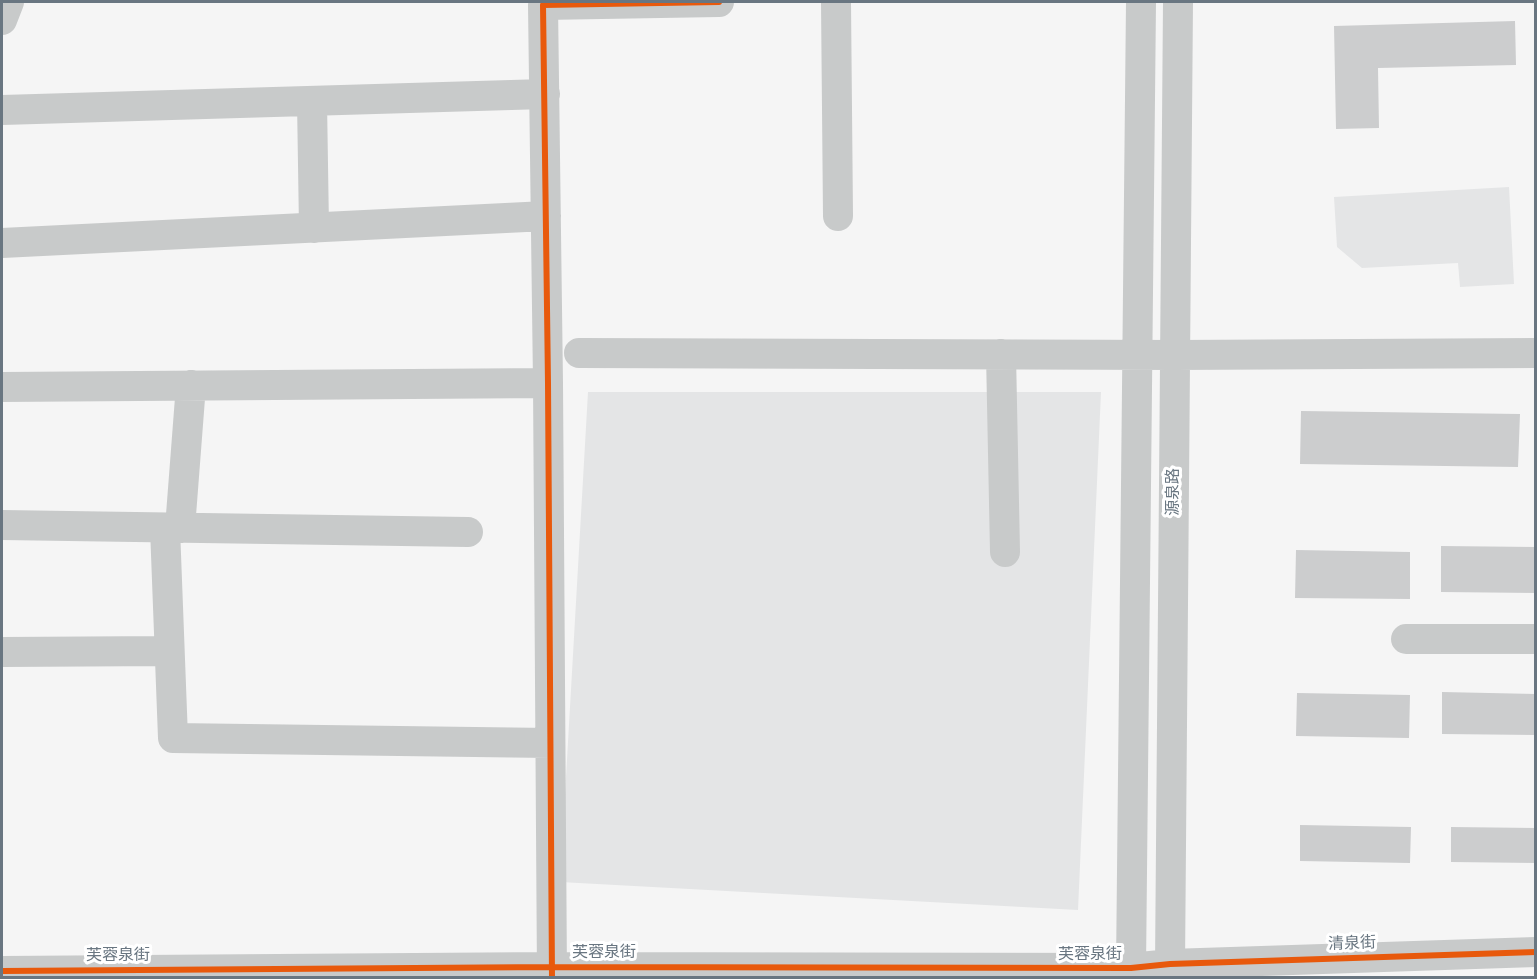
<!DOCTYPE html>
<meta charset="utf-8">
<style>
body{margin:0}
#map{position:relative;width:1537px;height:979px;overflow:hidden;background:#f5f5f5;font-family:"DejaVu Sans",sans-serif}
canvas{display:block}
.frame{position:absolute;inset:0;border:3px solid #697681;pointer-events:none}
</style>
<div id="map">
<canvas width="1537" height="979"></canvas>
<div class="frame"></div>
</div>
<script>
const g = document.querySelector('canvas').getContext('2d');
g.lineJoin = 'round';
function fillPath(path, color) {
  g.fillStyle = color;
  g.fill(path, 'evenodd');
}
function poly(rows) {
  const path = new Path2D();
  for (const r of rows) {
    path.moveTo(r[0], r[1]);
    for (let i = 2; i < r.length; i += 2) path.lineTo(r[i], r[i + 1]);
  }
  return path;
}
function stroke(path, color, width, dash) {
  g.strokeStyle = color;
  g.lineWidth = width;
  g.lineCap = dash ? 'butt' : 'round';
  g.setLineDash(dash || []);
  g.stroke(path);
}
function write(font, color, halo, rows, align = 'center') {
  g.font = font + ' "DejaVu Sans","Noto Sans SC",sans-serif';
  g.lineWidth = 6;
  g.setLineDash([]);
  g.textBaseline = 'middle';
  g.strokeStyle = halo;
  g.fillStyle = color;
  for (const [text, x, y, turn = 0] of rows) {
    g.save();
    g.translate(x, y);
    g.rotate((+turn || 0) * Math.PI / 180);
    g.textAlign = isNaN(turn) ? turn : align;
    if (halo) g.strokeText(text, 0, 0);
    g.fillText(text, 0, 0);
    g.restore();
  }
}
fillPath(poly([
 [1509,187,1514,284,1460,287,1458,263,1362,268,1337,247,1334,197],
 [588,392,1101,392,1078,910,560,882]
]), '#e4e5e6');
fillPath(poly([
 [1515,21,1516,65,1378,68,1379,128,1336,129,1334,26],
 [1301,411,1520,414,1518,467,1300,464],
 [1441,546,1536,547,1536,593,1441,592],
 [1296,550,1410,552,1410,599,1295,598],
 [1442,692,1536,694,1536,735,1442,734],
 [1297,693,1410,695,1409,738,1296,736],
 [1300,825,1411,827,1410,863,1300,861],
 [1451,827,1536,828,1536,863,1451,862]
]), '#cccdce');
stroke(poly([
 [836,2,838,216],
 [1178,2,1170,964,1183,978],
 [2,20,9,2],
 [312,101,314,228],
 [2,110,545,94],
 [2,243,546,216],
 [579,353,1175,355,1536,353],
 [1001,354,1005,552],
 [2,387,548,383],
 [2,525,468,532],
 [165,528,173,738,550,743],
 [180,528,191,385],
 [1406,639,1536,639],
 [2,652,169,651],
 [2,971,552,967,1131,968,1170,964,1536,952],
 [552,978,548,383,543,5,719,2],
 [1135,978,1131,968,1141,2]
]), '#c8caca', 30);
stroke(poly([
 [2,971,552,967,1131,968,1170,964,1536,952],
 [552,978,548,383,543,5,719,2]
]), '#e8590c', 6);
write('16px', '#697681', '#fff', [
 ["源泉路",1174,492,-90],
 ["清泉街",1352,944,-2],
 ["芙蓉泉街",604,953],
 ["芙蓉泉街",1090,955],
 ["芙蓉泉街",118,956]
]);
</script>
